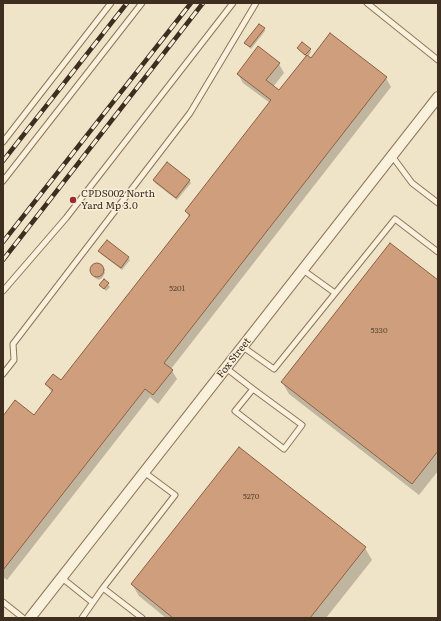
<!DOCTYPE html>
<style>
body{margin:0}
#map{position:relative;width:441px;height:621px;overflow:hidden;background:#f0e4c8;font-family:Literata,serif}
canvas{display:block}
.frame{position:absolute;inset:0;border:4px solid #3d2e20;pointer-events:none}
</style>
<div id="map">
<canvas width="441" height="621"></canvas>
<div class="frame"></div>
</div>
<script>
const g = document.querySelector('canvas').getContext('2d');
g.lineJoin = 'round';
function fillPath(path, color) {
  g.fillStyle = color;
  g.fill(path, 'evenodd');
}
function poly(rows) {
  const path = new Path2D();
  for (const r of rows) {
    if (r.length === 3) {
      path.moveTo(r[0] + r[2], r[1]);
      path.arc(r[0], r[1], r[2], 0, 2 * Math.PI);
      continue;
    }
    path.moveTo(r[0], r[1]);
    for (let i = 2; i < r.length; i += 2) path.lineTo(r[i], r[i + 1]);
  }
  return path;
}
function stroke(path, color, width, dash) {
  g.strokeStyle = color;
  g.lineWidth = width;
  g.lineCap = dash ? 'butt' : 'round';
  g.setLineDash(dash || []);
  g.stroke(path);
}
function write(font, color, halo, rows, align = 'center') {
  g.font = font + ' Literata,serif';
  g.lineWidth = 3;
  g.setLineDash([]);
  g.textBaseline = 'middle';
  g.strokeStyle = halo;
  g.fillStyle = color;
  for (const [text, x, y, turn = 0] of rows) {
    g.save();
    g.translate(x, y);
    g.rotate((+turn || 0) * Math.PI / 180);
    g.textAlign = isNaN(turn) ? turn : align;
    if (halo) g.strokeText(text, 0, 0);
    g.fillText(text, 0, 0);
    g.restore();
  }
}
fillPath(poly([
 [264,28,265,31,251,49,245,43],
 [298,48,310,49,311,52,308,57,311,59,386,78,391,87,171,369,177,379,158,404,150,397,7,580,3,577,3,417,34,416,52,393,46,384,61,381,189,217,186,211,270,103,243,83,238,74,279,64,284,73,273,87,279,92,306,57],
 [189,180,191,183,177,200,155,183,154,181],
 [99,251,128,258,130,260,122,270,101,254],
 [96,264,100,264,105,273,102,278,99,280,95,278,91,271,92,265],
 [104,280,110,287,106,291,100,285],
 [438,282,438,471,419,495,289,394,282,382],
 [365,548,372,560,326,618,166,618,139,596,132,584]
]), '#0003');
const building = poly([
 [259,24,265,28,250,47,244,43,259,24],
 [330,33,387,77,164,363,173,370,153,395,145,389,3,570,3,416,15,400,34,415,53,390,45,384,53,374,61,380,190,215,185,211,271,100,237,74,258,46,280,63,266,80,279,90,307,55,311,58,330,33],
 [302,42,311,49,305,55,297,48,302,42],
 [167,162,190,180,176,198,153,180,167,162],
 [107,240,129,257,121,268,98,251,107,240],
 [390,243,438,280,438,451,412,484,281,382,390,243],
 [97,270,7],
 [104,279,109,283,104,289,99,285,104,279],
 [239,447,366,547,310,618,173,618,131,584,239,447]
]);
fillPath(building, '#cf9f7d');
stroke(building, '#8d5f41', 1);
const service = poly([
 [367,3,438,60],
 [3,142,111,3],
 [392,156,412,183,438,203],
 [3,181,142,3],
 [303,270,335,293],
 [3,291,66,218,233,3],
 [243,347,274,369,395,219,438,252],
 [226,368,253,389,302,425,284,449,235,411,253,389],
 [3,374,14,360,13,344,190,113,256,3],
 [62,578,92,602],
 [103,588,142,618],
 [3,602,23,618],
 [82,618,103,588,175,495,144,472]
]);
const minor = poly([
 [30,618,438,97]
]);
stroke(service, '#8d765c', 7);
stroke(minor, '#8d765c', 12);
stroke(service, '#faf1dc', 5);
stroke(minor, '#faf1dc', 10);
const rail = poly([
 [3,161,127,3],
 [3,242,191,3],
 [3,260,203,3]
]);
stroke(rail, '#3d2e20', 4.5);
stroke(rail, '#f7eed8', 3, [9]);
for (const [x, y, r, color] of [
 [73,200,4,"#9e2a2b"]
]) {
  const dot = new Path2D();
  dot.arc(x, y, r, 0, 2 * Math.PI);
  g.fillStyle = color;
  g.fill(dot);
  stroke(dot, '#f7eed8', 1.5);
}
write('8px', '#624a37', null, [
 ["5201",177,289],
 ["5330",379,331],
 ["5270",251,497]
]);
write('10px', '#3d2e20', '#f7eed8', [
 ["CPDS002 North",81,194],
 ["Yard Mp 3.0",81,206]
], 'left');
write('10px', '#3d2e20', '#f7eed8', [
 ["Fox Street",234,358,-52]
]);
</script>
